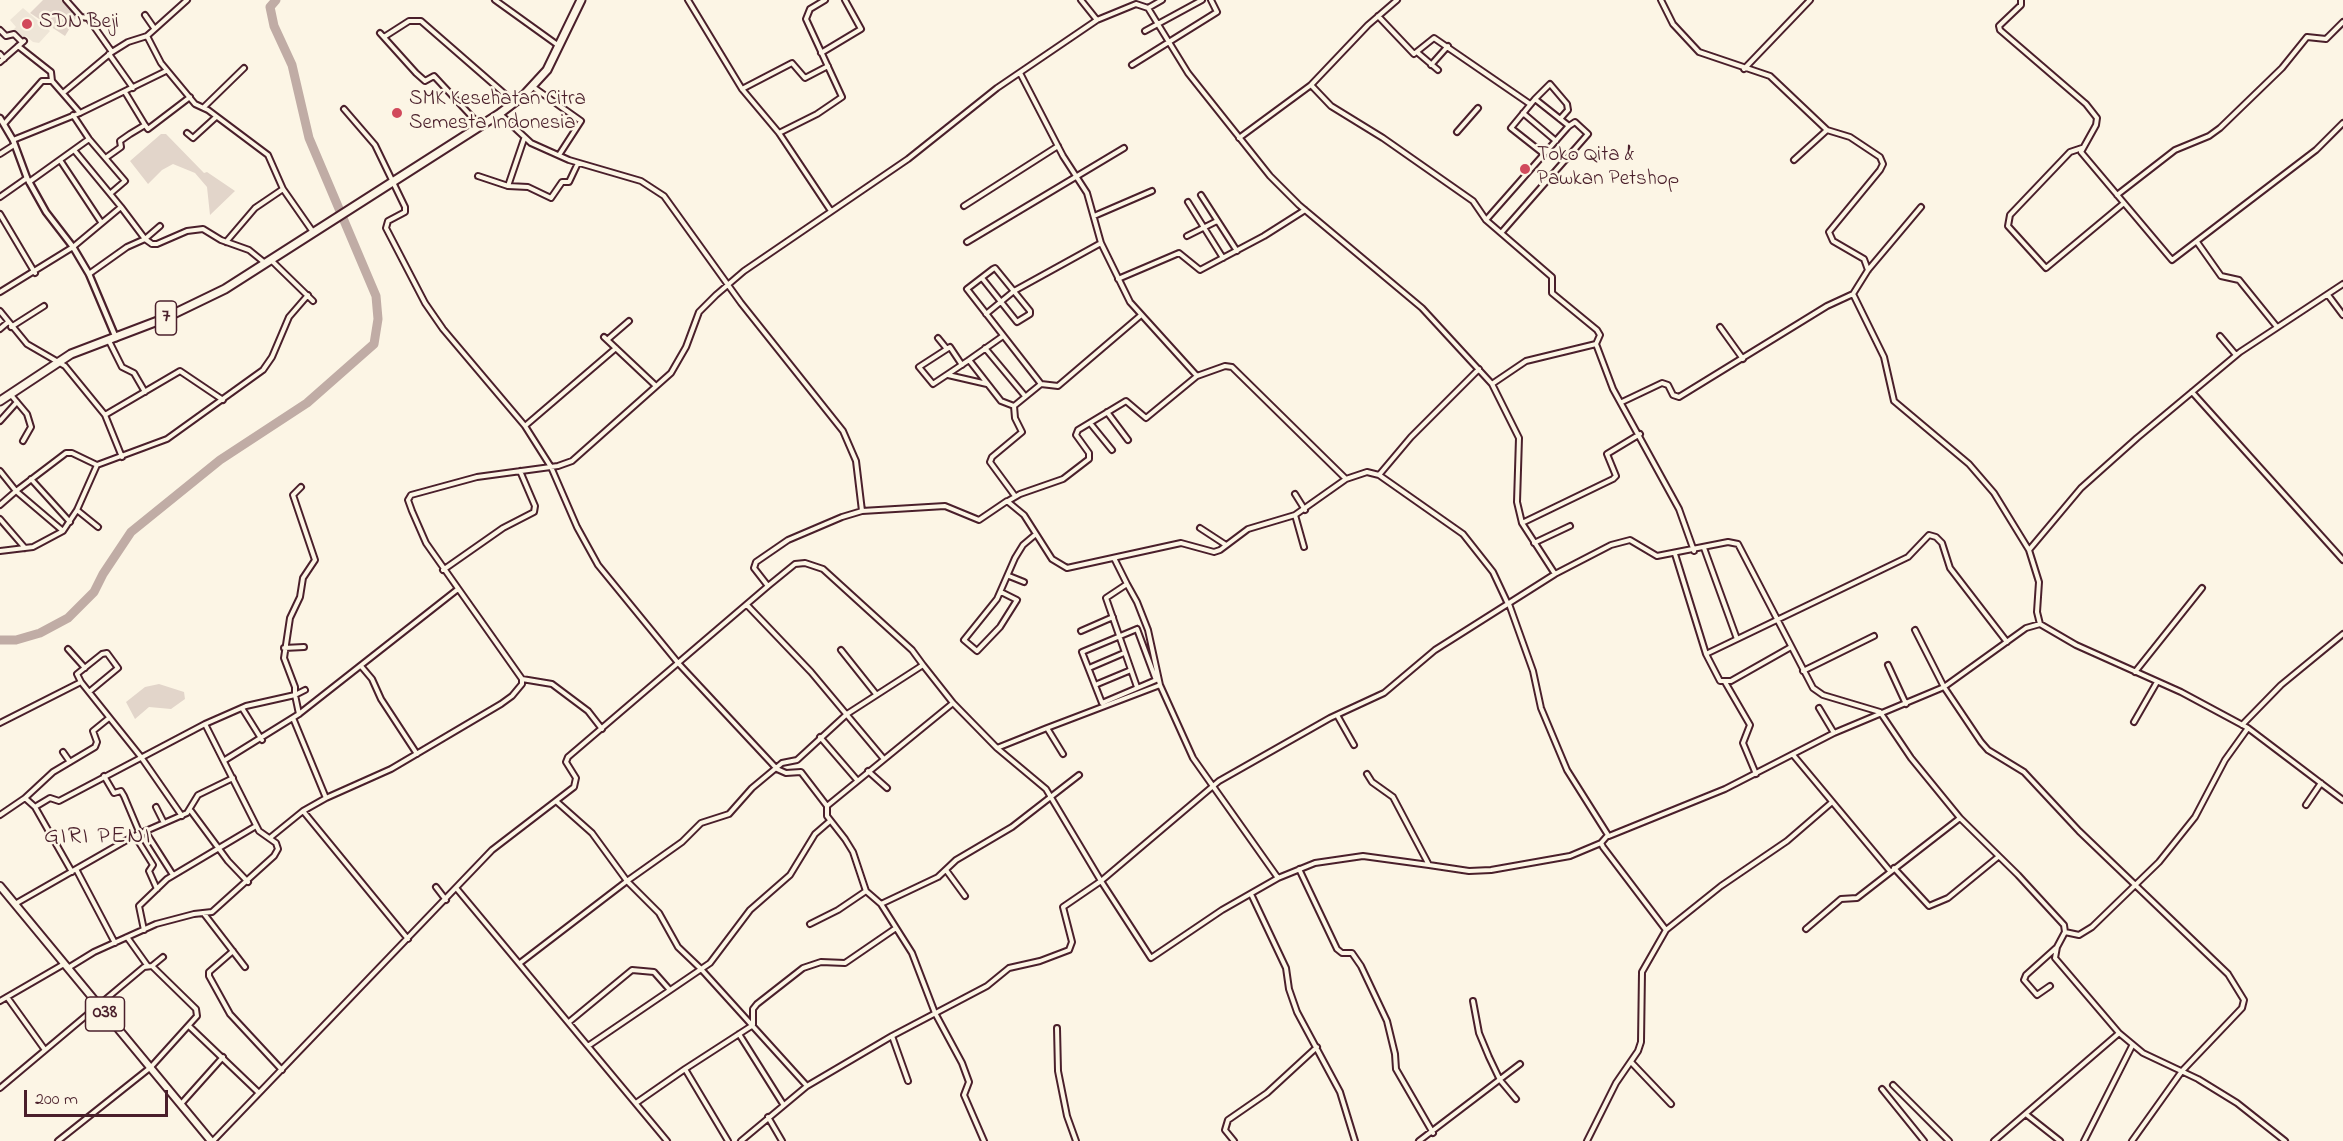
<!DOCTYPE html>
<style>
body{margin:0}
#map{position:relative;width:2343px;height:1141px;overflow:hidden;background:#fcf5e5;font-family:"Indie Flower",sans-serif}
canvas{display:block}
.scale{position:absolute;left:24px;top:1090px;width:144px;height:27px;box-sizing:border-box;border:3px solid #4a1f2b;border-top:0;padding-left:8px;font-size:18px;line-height:21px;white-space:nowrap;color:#4a1f2b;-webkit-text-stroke:4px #fcf5e5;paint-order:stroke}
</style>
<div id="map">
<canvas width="2343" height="1141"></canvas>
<div class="scale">200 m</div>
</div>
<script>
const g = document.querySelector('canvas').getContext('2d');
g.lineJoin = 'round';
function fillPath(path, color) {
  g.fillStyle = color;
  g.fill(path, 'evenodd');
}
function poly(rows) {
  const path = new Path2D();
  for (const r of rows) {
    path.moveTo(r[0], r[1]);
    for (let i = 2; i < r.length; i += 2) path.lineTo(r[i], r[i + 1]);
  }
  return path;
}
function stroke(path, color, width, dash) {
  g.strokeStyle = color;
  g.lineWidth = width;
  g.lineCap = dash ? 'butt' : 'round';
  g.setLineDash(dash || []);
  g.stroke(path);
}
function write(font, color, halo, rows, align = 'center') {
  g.font = font + ' "Indie Flower",sans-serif';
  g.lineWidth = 5;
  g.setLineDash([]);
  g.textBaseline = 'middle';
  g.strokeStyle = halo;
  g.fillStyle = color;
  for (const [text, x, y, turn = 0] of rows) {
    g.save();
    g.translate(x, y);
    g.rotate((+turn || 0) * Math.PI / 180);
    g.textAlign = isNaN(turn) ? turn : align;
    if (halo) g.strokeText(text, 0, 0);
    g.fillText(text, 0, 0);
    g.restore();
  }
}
fillPath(poly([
 [23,8,50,31,39,43,33,42,26,36,21,40,13,30,16,27,10,20]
]), '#eee5d7');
fillPath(poly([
 [43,0,61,0,76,18,65,36,30,13],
 [161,134,166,134,204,173,207,172,235,191,210,215,207,187,195,173,173,164,162,170,148,184,130,161],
 [159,684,184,692,185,699,171,709,149,707,135,719,126,702,145,687]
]), '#e2d5ca');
stroke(poly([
 [0,640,16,640,40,633,68,618,94,592,103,574,131,532,220,460,307,403,374,344,378,319,376,296,309,138,292,65,274,26,270,7,276,0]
]), '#c0aca5', 9);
const minor = poly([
 [66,0,81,17,88,18,112,52],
 [187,0,147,36,161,63,195,104,208,110,268,155,283,189,313,232],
 [495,0,559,46],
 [688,0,742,89,779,133,831,211],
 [1081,0,1097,20,1136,4,1148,8,1188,73,1270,176,1299,205,1422,308,1492,384,1519,438,1517,502,1522,523,1555,574],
 [1661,0,1673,24,1699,52,1770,76,1827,130,1850,137,1880,157,1883,164,1880,170,1829,232,1833,241,1864,259,1868,270],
 [2021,0,2021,5,1999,26,2000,30,2086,104,2097,118,2096,125,2081,152,2172,260,2316,150,2343,123],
 [1148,8,1162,0],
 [145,15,154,28],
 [1378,16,1414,54,1434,38,1530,104],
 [0,30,6,36,14,34,22,42],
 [1145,31,1202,0],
 [380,33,416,73,425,81,434,76,474,119,483,124],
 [384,37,409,21,421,21,514,102],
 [18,46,51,72,52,81,80,113],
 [821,53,861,29,845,0],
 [1418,53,1438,70],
 [0,54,4,59],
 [109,54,133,88],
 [0,62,24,41],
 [1132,65,1217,12,1211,0],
 [1431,65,1448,46],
 [1744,69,1810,0],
 [1311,85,1368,25,1397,0],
 [533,87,581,121,559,155],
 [742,89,792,63,805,78,828,66],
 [125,92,145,125],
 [63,93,112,52,128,42,147,36],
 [1535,99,1550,84,1567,104,1568,110,1560,119],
 [204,107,244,68],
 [344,109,375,145,405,207,405,212,388,221,386,228,425,303,443,329,525,426,551,467,577,527,598,565,679,664,777,769,786,773,801,772,827,806],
 [1523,113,1556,141],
 [500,114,531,143,569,160,641,181,664,196,741,303,843,431,856,461,862,511],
 [73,115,89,139,125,181,111,193],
 [4,124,42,81,52,81],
 [1457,132,1478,108],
 [187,133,193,138,216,117],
 [779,133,817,114,842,97,806,19,810,9,825,0],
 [1239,138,1311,85,1331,106,1383,138,1473,201,1486,220,1552,277,1552,293,1597,330,1600,335,1596,344],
 [13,140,80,113,166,71],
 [2082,148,2070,152,2010,215,2008,226,2046,268,2124,203],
 [74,150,121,207],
 [0,154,14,145],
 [107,157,121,147,120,141,130,134,145,125,148,129,190,97],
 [60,160,101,222],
 [1794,160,1827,130],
 [478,176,508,186,524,139],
 [29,182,89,139],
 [508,186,528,187,551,198,562,182,569,182,578,163],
 [1201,195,1237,251],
 [2117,195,2175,150,2209,136,2220,128,2282,68,2307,37,2326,39,2343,22],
 [0,197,27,178],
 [1188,202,1223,258],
 [964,206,1058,146],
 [0,214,35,273],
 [1094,216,1152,191],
 [1486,220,1567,128,1569,126,1535,99,1511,128,1544,154],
 [1501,233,1588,134,1575,122,1569,126],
 [1187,236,1217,221],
 [226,242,255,208,283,189],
 [967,242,1124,148],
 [2197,242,2221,276,2239,280,2277,327],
 [272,261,313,301],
 [89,274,127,247,145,239,160,226],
 [982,278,1017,322,1030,314,1030,311,995,268,993,269,967,289,1041,384],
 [1118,279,1179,253,1200,270,1264,236,1305,210],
 [0,292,73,247,121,207,145,239,152,244,157,244,187,231,203,229,221,240,249,250,265,263],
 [1853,294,1884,357,1894,401,1969,464,1994,493,2029,550,2039,582,2037,612,2040,624],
 [2328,295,2343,315],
 [0,311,27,344,65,366,105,415,122,457],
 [986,314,1014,291,1101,243],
 [11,327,44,306],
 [1720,327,1743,359],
 [0,329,7,323],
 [2220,336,2236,355],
 [604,337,656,386],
 [938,338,947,349],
 [607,340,629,321],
 [109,341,122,367,134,373,145,392],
 [985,348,1025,396],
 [969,360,1001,401,1014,406],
 [962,365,950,347,919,367,933,384,969,360,1003,336],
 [948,375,987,384],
 [1197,376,1225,366,1232,367,1346,479],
 [1492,384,1526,361,1596,344,1613,389,1679,509,1694,551],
 [2192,392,2343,560],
 [11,395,27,414,31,427,23,441],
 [1622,402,1662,383,1668,385,1673,395,1679,397,1827,306,1853,294,1868,270,1921,207],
 [1107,412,1128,440],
 [105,415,180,371,223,400],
 [0,421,17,402],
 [1090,423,1112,450],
 [525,426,616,348],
 [0,471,16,491,66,453,72,453,97,465,167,439,263,370,272,357,289,317,308,295],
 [1379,475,1411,437,1479,369],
 [31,479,70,522],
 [301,487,293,495,315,560,303,578,300,597,290,618,284,658,295,687,295,695,305,690],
 [1295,494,1305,510],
 [1015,496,990,462,992,457,1022,432,1015,418,1014,406,1041,384,1058,386,1140,316],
 [1008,501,1020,494,1063,479,1089,459,1089,453,1076,435,1078,430,1126,401,1146,418,1197,376,1130,302,1101,243,1087,193,1063,156,1020,73],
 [0,505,16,491,63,531],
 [77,510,98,527],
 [1295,515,1304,547],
 [0,519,25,548],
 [1522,523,1613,479,1616,476,1607,454,1640,434],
 [1200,528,1226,545],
 [1534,543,1570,526],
 [1704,548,1737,639],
 [2029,550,2081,488,2137,438,2240,352,2343,284],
 [0,551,33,547,63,531,77,510,97,465],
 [1675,554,1706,654,1720,681,1731,681,1791,647],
 [1114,558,1127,584,1106,598,1137,687],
 [443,570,503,528,534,512,535,506,520,471],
 [1009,576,1024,582],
 [768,586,795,564,805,563,823,569,912,650,923,665],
 [1001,592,1017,600,1000,627,977,651,964,640,997,599,1015,558,1023,545,1036,534],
 [1509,604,1533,671,1541,708,1567,770,1608,835,1601,843,1603,847,1666,930,1642,972,1641,1042,1638,1051,1616,1083,1587,1141],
 [747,605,811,672,883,758],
 [1137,629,1156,680,1102,703,1082,652,1137,629],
 [1915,630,1944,687,1981,742,1988,750,2024,772,2079,831,2228,974,2244,1000,2242,1008,2182,1071,2132,1141],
 [1081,631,1113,617],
 [284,648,304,647],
 [68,649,85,668],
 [841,650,876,694],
 [1706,654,1908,557,1929,535,1936,537,1942,543,1950,568,2007,642],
 [1888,665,1906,704],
 [361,666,372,679,381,699,417,754],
 [1089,668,1124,653],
 [1803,671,1874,636],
 [2135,672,2202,588],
 [522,679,552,684,588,711,602,729],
 [81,682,77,674,102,654,107,653,118,668,89,692],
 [1725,682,1750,725,1743,743,1756,774],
 [1095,685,1131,670],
 [1160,685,1193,758,1278,878],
 [242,708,262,740],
 [1819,708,1834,733],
 [1337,715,1354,745],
 [293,718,326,798],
 [2134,722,2157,682],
 [0,723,81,682,141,757,182,816],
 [205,724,246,706,295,695,299,714],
 [2242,725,2281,685,2343,634],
 [1047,728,1160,685,1148,630,1137,602,1127,584],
 [820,737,857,780],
 [63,752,70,762],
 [1063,754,1047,728,997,748,1046,789,1101,881,1151,958,1222,910,1278,878,1315,863,1363,856,1429,865],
 [1794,756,1890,871],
 [225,760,299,714,458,589],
 [868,771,887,788],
 [1367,774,1372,782,1393,797,1429,865,1469,871,1491,870,1570,856,1601,843],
 [104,776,114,793,121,791,124,796,140,834],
 [25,798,53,772,95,747,97,742,93,731,109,718],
 [556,801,592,833,627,881,682,842,701,823,729,814,752,788,782,763,797,760,847,714,923,665,953,703,997,748],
 [2306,805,2321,783],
 [35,807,72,872],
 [156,807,164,823],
 [191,811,228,861,248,882],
 [303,811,408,939],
 [0,815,25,798,35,807,50,798,59,801,205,724,259,831,276,843,278,849,274,856,212,912,194,914,156,924,94,952,68,968],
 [145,831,173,875],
 [135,836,153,865,149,871,157,889],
 [1609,836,1725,789,1834,733,1944,687,2026,628,2040,624,2076,645,2181,692,2248,728,2343,800],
 [271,837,303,811,326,798,391,769,501,704,512,696,522,684,522,679,426,543,412,511,408,500,411,495,477,477,558,466,572,461,671,373,686,347,699,312,716,295,744,271,908,159,997,88,1097,20],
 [1894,868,1929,906,1948,898,1998,857],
 [76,869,115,943],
 [1299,869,1337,949,1342,953,1352,953,1361,966,1387,1021,1395,1054,1396,1069,1433,1133],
 [946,870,965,896],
 [436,887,446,900],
 [457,889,667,1141],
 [866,891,881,904,912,953,935,1013,962,1063,969,1082,964,1095,984,1141],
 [1251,894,1286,968,1289,989,1297,1012,1340,1092,1355,1141],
 [15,904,132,837,187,813,198,795,233,778],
 [881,904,938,877,956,860,1012,827,1079,775],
 [205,915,245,967],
 [810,924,838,910,866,891,853,852,845,839,827,816,827,806,953,703],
 [1806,929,1841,899,1857,898,1960,818],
 [144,930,139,906,167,879,256,826],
 [1666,930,1721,886,1787,841,1831,803],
 [2065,932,2079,935,2092,927,2159,862,2195,817,2225,760,2248,728],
 [127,937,147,965],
 [233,951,209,972,209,976,230,1014,282,1070],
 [520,963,627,881,659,913,678,947,701,969,807,1086],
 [152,966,163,957],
 [2050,986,2037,995,2024,980,2026,975,2056,948],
 [7,997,45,1050],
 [0,1001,64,964],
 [1473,1001,1479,1033,1489,1057,1500,1080,1516,1099],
 [569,1022,632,970,654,972,669,989],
 [190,1027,259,1093],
 [1057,1028,1058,1071,1067,1116,1076,1141],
 [739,1034,783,1104],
 [892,1036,908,1081],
 [588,1046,710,963,750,910,790,875,815,834,830,821],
 [1631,1062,1671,1104],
 [1893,1085,1949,1141],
 [0,1088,144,967,152,966,196,1009,197,1016,151,1067,58,1141],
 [1882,1089,1924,1141],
 [636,1103,685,1069],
 [181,1104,223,1057],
 [2027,1115,2060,1141],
 [768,1117,782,1141],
 [213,1141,492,850,574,787,576,778,566,762,568,757,768,586,754,568,756,562,788,540,842,517,862,511,945,506,979,520,1007,501,1024,515,1052,559,1067,568,1181,543,1214,552,1220,550,1248,529,1295,515,1346,479,1367,472,1379,475,1463,534,1493,572,1508,604],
 [728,1141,685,1069,753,1025,753,1009,757,1004,803,968,821,962,845,963,896,928],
 [741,1141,807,1086,892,1036,987,986,1009,968,1040,961,1069,950,1072,942,1063,907,1101,881,1219,781,1330,718,1384,693,1435,650,1555,574,1611,545,1630,540,1657,556,1728,542,1738,544,1813,688,1823,695,1880,712,1911,758,1960,818,2018,875,2064,925,2065,932,2057,947,2055,958,2119,1033,2143,1053,2198,1079,2237,1103,2285,1141],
 [1234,1141,1225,1130,1228,1120,1267,1093,1317,1047],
 [1419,1141,1520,1064],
 [1994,1141,2118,1034],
 [2084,1141,2132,1046]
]);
const tertiary = poly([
 [0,118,13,140,27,178,46,212,73,247,89,274,116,338]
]);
const primary = poly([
 [0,886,211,1141]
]);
const trunk = poly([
 [0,401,71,354,163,319,225,289,499,114,524,95,547,70,581,0]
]);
stroke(minor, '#4a1f2b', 8);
stroke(tertiary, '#4a1f2b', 9);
stroke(primary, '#4a1f2b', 10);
stroke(trunk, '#4a1f2b', 11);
stroke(minor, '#fcf5e5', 4);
stroke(tertiary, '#fcf5e5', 4.5);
stroke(primary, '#fcf5e5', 6);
stroke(trunk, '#fcf5e5', 7);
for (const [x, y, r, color] of [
 [27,24,6,"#d1495b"],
 [397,113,6,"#d1495b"],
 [1525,169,6,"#d1495b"]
]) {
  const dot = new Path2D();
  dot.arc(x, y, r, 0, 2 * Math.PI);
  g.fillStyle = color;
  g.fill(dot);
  stroke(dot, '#fcf5e5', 2);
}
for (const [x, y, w] of [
 [166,318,21],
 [105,1014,39]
]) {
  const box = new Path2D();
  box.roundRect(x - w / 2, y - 17, w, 34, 4.5);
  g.fillStyle = '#fcf5e5';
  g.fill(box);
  stroke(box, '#4a1f2b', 1.5);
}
write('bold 20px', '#4a1f2b', null, [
 ["7",166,318],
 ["038",105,1014]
]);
write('21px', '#4a1f2b', '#fcf5e5', [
 ["SDN Beji",39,24],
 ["SMK Kesehatan Citra",409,101],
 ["Semesta Indonesia",409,125],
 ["Toko Qita &",1537,157],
 ["Pawkan Petshop",1537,181]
], 'left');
g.letterSpacing = '1.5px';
write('24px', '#4a1f2b', '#fcf5e5', [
 ["GIRI PENI",98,838]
]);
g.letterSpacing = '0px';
</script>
